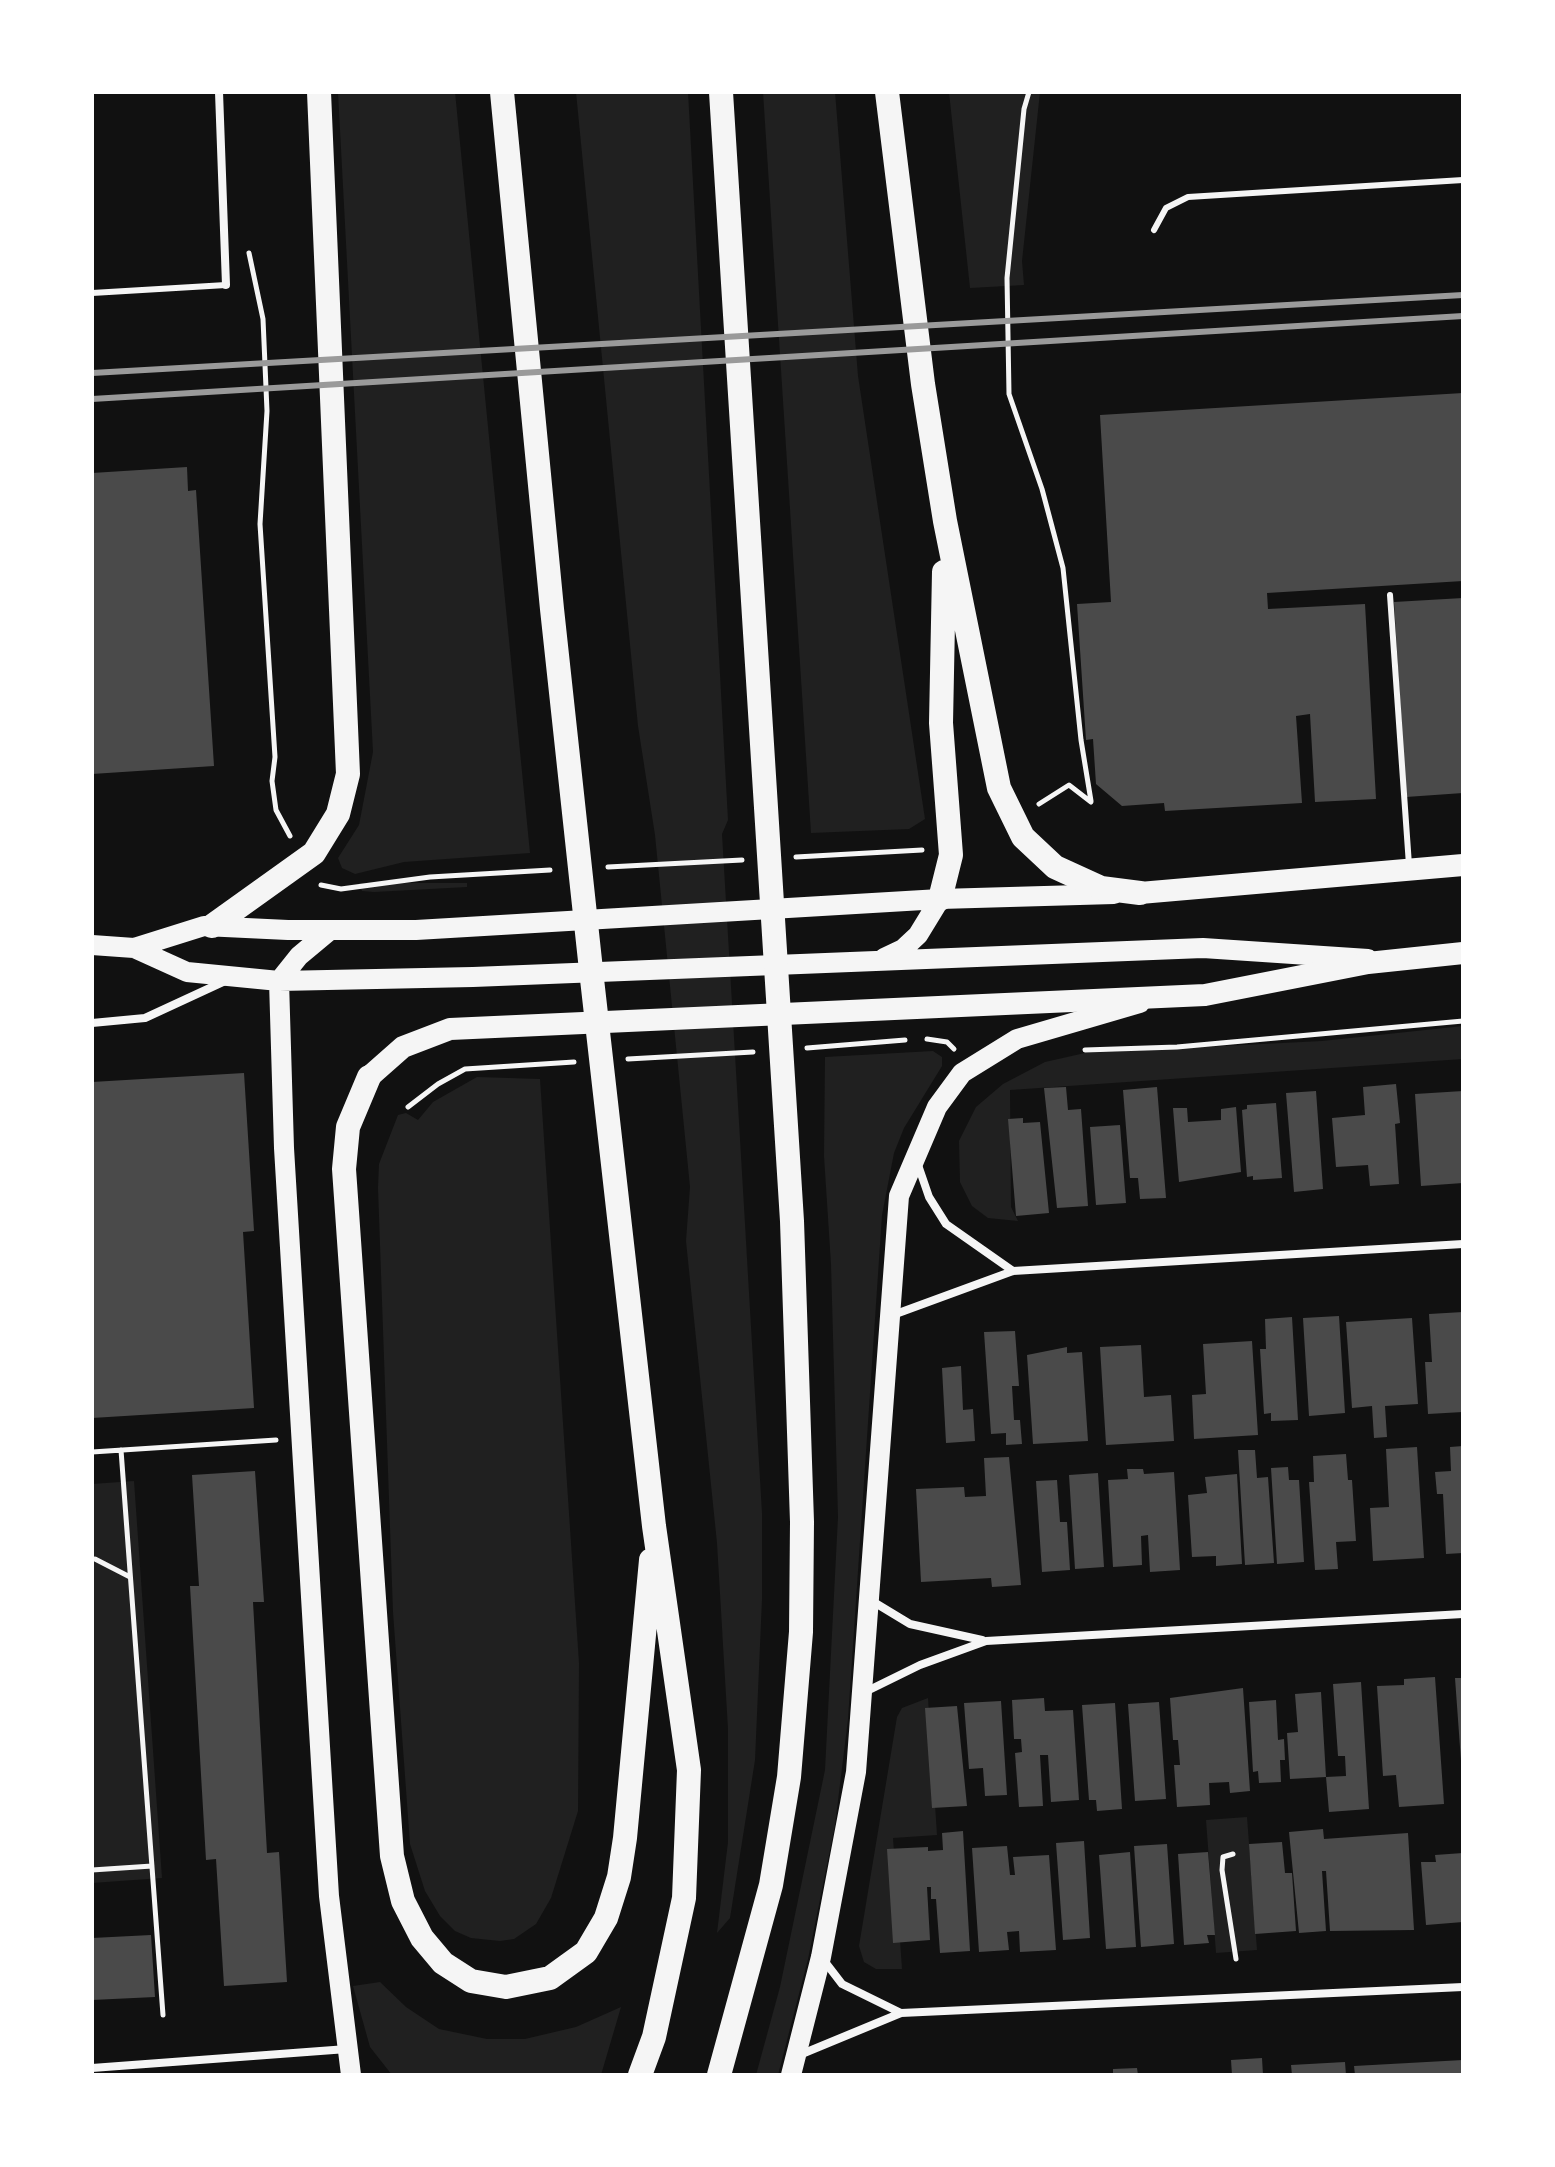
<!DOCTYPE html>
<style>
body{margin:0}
#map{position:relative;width:1555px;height:2167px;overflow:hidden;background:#111;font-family:"Exo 2",sans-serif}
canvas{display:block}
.frame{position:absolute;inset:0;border:94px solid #fff;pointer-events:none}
</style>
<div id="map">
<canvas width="1555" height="2167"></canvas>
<div class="frame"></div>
</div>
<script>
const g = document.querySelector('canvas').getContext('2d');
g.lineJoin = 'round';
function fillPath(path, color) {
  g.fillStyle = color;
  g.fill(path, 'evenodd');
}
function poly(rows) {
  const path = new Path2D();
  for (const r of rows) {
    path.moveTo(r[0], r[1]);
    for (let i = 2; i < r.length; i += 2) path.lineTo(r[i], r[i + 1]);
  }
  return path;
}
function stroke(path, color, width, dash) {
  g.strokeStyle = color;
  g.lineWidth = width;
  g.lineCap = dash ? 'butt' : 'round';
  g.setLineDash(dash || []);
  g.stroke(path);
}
fillPath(poly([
 [338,92,455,92,530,853,404,862,355,874,342,868,338,858,359,825,373,752],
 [576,92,688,92,728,820,722,834,762,1513,762,1599,755,1760,730,1918,717,1933,728,1842,728,1729,717,1543,686,1241,690,1187,655,835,638,726],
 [763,92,835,92,858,376,925,819,909,829,811,833],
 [949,92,1040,92,1022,261,1024,285,970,288],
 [359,883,467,883,467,887,374,892,362,891],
 [1463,1026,1463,1059,1010,1090,1011,1207,1018,1221,988,1218,972,1206,960,1182,959,1141,976,1107,1003,1084,1045,1062,1085,1053,1322,1041],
 [933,1051,942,1057,942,1066,904,1128,894,1153,882,1215,848,1719,835,1825,808,1959,778,2075,756,2075,780,1987,825,1770,838,1517,831,1264,824,1156,825,1057],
 [477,1077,540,1079,579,1663,578,1811,551,1898,536,1924,514,1939,500,1941,471,1938,455,1931,440,1916,425,1891,410,1844,393,1612,378,1188,379,1164,398,1115,406,1113,418,1120,433,1102],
 [134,1481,162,1878,92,1883,92,1484],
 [928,1698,937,1835,893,1838,902,1969,876,1969,864,1962,859,1946,897,1717,902,1708],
 [1247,1817,1257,1950,1216,1953,1206,1820],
 [380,1982,406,2007,439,2029,487,2039,525,2039,576,2027,621,2007,601,2075,392,2075,370,2047,353,1986]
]), '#202020');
fillPath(poly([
 [1463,393,1463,581,1267,593,1268,609,1365,604,1376,799,1315,802,1310,714,1296,716,1302,803,1165,811,1164,803,1122,806,1096,784,1093,739,1086,740,1077,604,1111,602,1100,415],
 [187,467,188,491,196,490,214,766,92,774,92,473],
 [1463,598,1463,793,1406,797,1394,602],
 [244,1073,254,1231,243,1232,254,1408,92,1418,92,1082],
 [1396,1084,1400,1123,1395,1124,1399,1184,1370,1186,1368,1165,1336,1167,1332,1118,1365,1115,1363,1087],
 [1066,1087,1068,1110,1081,1109,1088,1206,1057,1208,1044,1088],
 [1157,1087,1166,1198,1140,1199,1138,1178,1130,1178,1123,1090],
 [1316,1091,1323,1189,1294,1192,1286,1093],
 [1463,1091,1463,1183,1421,1186,1415,1094],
 [1276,1103,1282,1178,1253,1180,1253,1176,1247,1177,1242,1110,1247,1109,1247,1105],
 [1236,1107,1241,1172,1179,1182,1173,1108,1187,1108,1188,1122,1221,1120,1221,1109],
 [1023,1118,1023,1123,1040,1122,1049,1213,1016,1216,1008,1119],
 [1120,1125,1126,1203,1096,1205,1090,1127],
 [1463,1312,1463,1412,1428,1414,1425,1362,1432,1362,1429,1314],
 [1339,1316,1345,1413,1309,1416,1303,1318],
 [1292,1317,1298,1420,1271,1421,1271,1413,1264,1414,1260,1349,1266,1349,1265,1319],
 [1412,1318,1418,1404,1385,1406,1387,1437,1374,1438,1372,1406,1352,1408,1346,1322],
 [1015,1331,1019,1386,1012,1386,1014,1420,1020,1420,1022,1444,1006,1445,1006,1433,991,1434,984,1332],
 [1252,1341,1258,1435,1194,1439,1192,1395,1206,1394,1203,1344],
 [1141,1345,1144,1397,1171,1395,1174,1441,1106,1445,1100,1347],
 [1067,1347,1067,1353,1082,1352,1088,1441,1033,1444,1027,1355],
 [961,1366,963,1410,973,1409,975,1441,946,1443,942,1368],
 [1463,1446,1463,1553,1446,1554,1443,1494,1437,1494,1435,1472,1451,1471,1450,1447],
 [1417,1447,1424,1558,1373,1561,1370,1508,1389,1507,1386,1449],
 [1238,1450,1255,1450,1257,1478,1268,1477,1274,1563,1245,1565],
 [1346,1454,1348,1480,1352,1480,1356,1541,1336,1542,1338,1569,1315,1570,1309,1482,1314,1482,1313,1456],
 [1009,1457,1021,1585,992,1587,991,1578,921,1582,916,1489,964,1487,965,1497,986,1496,984,1458],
 [1288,1467,1289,1480,1299,1480,1304,1562,1277,1564,1271,1468],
 [1127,1469,1143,1469,1144,1474,1174,1472,1180,1570,1150,1572,1148,1535,1141,1536,1142,1565,1113,1567,1108,1480,1128,1479],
 [255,1471,264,1602,253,1602,267,1853,279,1852,287,1982,224,1986,216,1859,206,1860,190,1586,199,1586,192,1475],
 [1098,1473,1104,1567,1075,1569,1069,1475],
 [1237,1474,1242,1564,1216,1566,1216,1556,1192,1557,1188,1495,1207,1493,1205,1477],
 [1057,1480,1060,1522,1067,1522,1070,1570,1042,1572,1036,1481],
 [1435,1677,1444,1804,1399,1807,1396,1775,1383,1776,1377,1686,1404,1685,1404,1679],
 [1455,1678,1463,1678,1463,1761,1461,1761],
 [1361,1682,1369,1809,1329,1812,1326,1777,1290,1779,1287,1733,1298,1732,1295,1694,1321,1692,1326,1777,1346,1776,1345,1756,1338,1756,1333,1684],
 [1243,1688,1250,1791,1230,1793,1229,1782,1209,1783,1210,1805,1177,1807,1174,1765,1180,1765,1178,1740,1173,1740,1170,1698],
 [1044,1698,1045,1711,1073,1710,1079,1800,1051,1802,1048,1755,1040,1755,1043,1806,1019,1807,1015,1753,1022,1752,1021,1739,1014,1739,1012,1700],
 [1276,1700,1278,1740,1284,1739,1285,1760,1280,1760,1281,1782,1259,1783,1258,1771,1253,1772,1249,1702],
 [1001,1701,1007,1795,985,1796,983,1768,969,1769,964,1703],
 [1159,1702,1166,1799,1135,1801,1128,1704],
 [1115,1703,1122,1809,1097,1811,1096,1800,1089,1800,1082,1705],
 [957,1706,967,1806,932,1808,925,1708],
 [1323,1829,1324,1839,1408,1833,1414,1930,1330,1931,1326,1871,1322,1871,1326,1931,1299,1933,1289,1832],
 [963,1831,970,1951,940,1953,936,1899,931,1899,931,1887,927,1887,930,1940,893,1943,887,1849,928,1847,928,1851,943,1850,942,1833],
 [1084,1841,1090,1938,1063,1940,1056,1843],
 [1282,1842,1285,1873,1292,1873,1296,1931,1255,1934,1249,1844],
 [1167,1844,1174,1944,1141,1947,1134,1846],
 [1007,1846,1010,1875,1015,1875,1013,1857,1049,1855,1056,1950,1020,1952,1019,1931,1007,1932,1009,1950,979,1952,972,1848],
 [1130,1852,1136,1947,1106,1949,1099,1855],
 [1208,1852,1215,1935,1207,1935,1209,1943,1184,1945,1178,1854],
 [1463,1853,1463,1922,1426,1925,1421,1862,1436,1862,1435,1855],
 [151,1935,155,1997,92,2000,92,1938],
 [1262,2058,1263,2075,1232,2075,1231,2060],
 [1463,2060,1463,2075,1355,2075,1354,2066],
 [1345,2062,1346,2075,1292,2075,1291,2065],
 [1137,2068,1138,2075,1113,2075,1113,2069]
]), '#4a4a4a');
stroke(poly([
 [1029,92,1024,109,1007,278,1009,394,1042,489,1063,568,1081,740,1091,801],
 [249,253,263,319,267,411,260,524,275,757,272,781,276,810,290,836],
 [1039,804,1069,785,1091,802],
 [796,857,922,850],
 [608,867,742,860],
 [321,885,341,889,430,877,550,870],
 [927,1039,947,1042,954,1049],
 [807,1048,905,1040],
 [1085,1050,1177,1047,1463,1021],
 [628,1059,753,1052],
 [408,1107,438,1084,465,1069,574,1062],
 [121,1450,163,2015],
 [92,1452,276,1440],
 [95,1559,130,1577],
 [1233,1854,1223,1857,1222,1870,1236,1959],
 [92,1870,152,1866]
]), '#f5f5f5', 5);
stroke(poly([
 [1154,230,1166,208,1188,197,1463,180],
 [92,293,226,285],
 [1390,595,1409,865]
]), '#f5f5f5', 6);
stroke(poly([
 [219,92,226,285],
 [92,1023,145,1018,225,981],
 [917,1162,929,1197,946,1224,1013,1271],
 [893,1315,1013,1271,1463,1244],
 [872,1601,910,1624,982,1640],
 [865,1692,920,1665,986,1641,1463,1614],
 [822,1958,842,1984,901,2013],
 [797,2056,901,2013,1463,1987],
 [92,2068,347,2049]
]), '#f5f5f5', 8);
stroke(poly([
 [92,945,134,948,187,972,279,981,473,977,1203,948,1368,959],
 [134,948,204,926,288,930,416,930,940,899,1114,894],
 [884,958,903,949,918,935,940,899],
 [279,981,284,1148,329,1896,351,2075],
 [279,981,299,956,329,931],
 [791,2075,821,1957,856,1772,899,1196,937,1107,962,1073,1017,1039,1140,1003]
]), '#f5f5f5', 20);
stroke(poly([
 [1140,893,1463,865],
 [369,1077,403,1047,450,1029,1205,995,1368,963,1463,953]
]), '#f5f5f5', 22);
stroke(poly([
 [502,92,552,609,592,979,654,1526,689,1770,684,1898,654,2037,640,2075],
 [887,92,923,384,945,521,999,788,1023,837,1055,867,1101,888,1140,893],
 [940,899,951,855,941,723,944,572],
 [212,926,314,853,338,814,348,774,319,92],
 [369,1077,348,1127,344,1169,392,1856,403,1901,422,1938,443,1963,471,1981,506,1987,550,1978,586,1952,606,1918,619,1877,625,1838,651,1560],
 [719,2075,771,1885,789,1777,801,1632,802,1522,792,1221,721,92]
]), '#f5f5f5', 24);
stroke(poly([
 [92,373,1463,295],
 [92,399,1463,316]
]), '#9a9a9a', 6);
</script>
